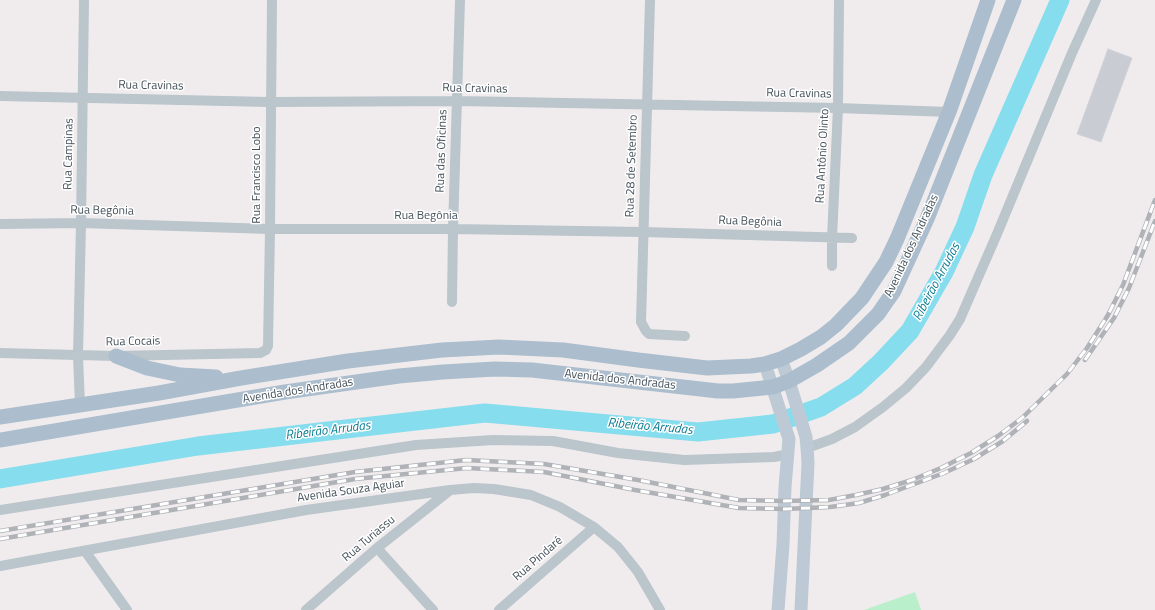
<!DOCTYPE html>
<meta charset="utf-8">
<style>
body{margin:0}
canvas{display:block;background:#f0eced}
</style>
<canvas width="1155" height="610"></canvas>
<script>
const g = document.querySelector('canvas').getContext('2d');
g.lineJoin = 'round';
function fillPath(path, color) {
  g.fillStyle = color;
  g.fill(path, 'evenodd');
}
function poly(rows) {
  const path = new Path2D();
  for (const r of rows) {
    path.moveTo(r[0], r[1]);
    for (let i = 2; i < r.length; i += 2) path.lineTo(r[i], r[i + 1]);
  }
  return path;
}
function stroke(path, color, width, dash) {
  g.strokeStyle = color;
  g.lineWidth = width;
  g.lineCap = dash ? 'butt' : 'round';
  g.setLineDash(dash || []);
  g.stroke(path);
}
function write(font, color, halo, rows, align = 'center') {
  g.font = font + ' "Titillium Web",sans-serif';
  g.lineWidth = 3;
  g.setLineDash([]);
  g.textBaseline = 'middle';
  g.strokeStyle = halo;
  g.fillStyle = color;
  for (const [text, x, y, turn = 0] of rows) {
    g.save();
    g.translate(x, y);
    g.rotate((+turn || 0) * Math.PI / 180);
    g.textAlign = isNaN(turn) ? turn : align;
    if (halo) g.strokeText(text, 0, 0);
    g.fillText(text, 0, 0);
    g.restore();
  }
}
fillPath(poly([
 [915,592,921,610,864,610]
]), '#b9efcb');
stroke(poly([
 [0,479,198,446,485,413,698,432,773,424,821,407,855,386,881,362,910,331,944,272,965,227,983,175,1060,0]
]), '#86dded', 19);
const building = poly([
 [1108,49,1132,58,1101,142,1077,134,1108,49]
]);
fillPath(building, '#c9ccd2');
stroke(building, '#d0d3d9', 1);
stroke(poly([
 [650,0,641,322,646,331,649,334,685,336],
 [0,96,270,102,457,101,838,108,949,112],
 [0,224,81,223,270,229,453,229,643,232,852,238],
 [832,266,832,238,838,108,839,0],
 [452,302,453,229,460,0],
 [0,353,116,356,260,353,266,350,268,346,270,229,272,0],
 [80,405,78,356,81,223,84,0],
 [807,448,832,439,855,427,883,407,906,388,926,367,950,335,960,319,997,234,1072,53,1096,0],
 [0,510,416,445,493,440,553,441,618,453,684,460,774,457,789,454],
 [377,548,433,610],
 [85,551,127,610],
 [0,566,306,510,450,490,474,488,494,489,531,495,560,507,594,527,618,547,638,572,660,610],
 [306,610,377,548,449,491],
 [499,610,594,527]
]), '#bbc5cc', 10);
stroke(poly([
 [781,359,789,381,806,437,807,448,808,463,801,610],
 [765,364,789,439,785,487,783,545,778,610]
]), '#bdc9d4', 13);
stroke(poly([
 [116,356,147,368,180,375,216,377],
 [0,417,159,393,241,378,348,361,442,350,499,347,563,350,638,360,707,368,751,366,765,364,781,359,801,349,821,337,836,325,862,298,886,262,897,239,949,112,988,0],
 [0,440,285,392,399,376,443,372,495,369,532,370,718,391,733,391,773,387,789,381,817,365,849,343,878,314,894,291,927,219,1014,0]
]), '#acbecd', 15);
const rail = poly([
 [1085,360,1114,318,1129,288,1155,221],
 [0,531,355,472,466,460,544,464,638,480,739,500,784,501,829,500,856,495,883,489,912,480,941,468,971,453,998,436,1022,418,1067,374,1087,348,1108,315,1123,285,1155,200],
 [0,539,355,479,467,468,544,472,635,490,739,508,785,509,830,507,859,503,885,495,944,473,974,459,1003,441,1027,421]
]);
stroke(rail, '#afb2b7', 4.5);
stroke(rail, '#fff', 3, [9]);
write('12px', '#45515a', '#fff', [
 ["Rua Cravinas",151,86,1],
 ["Rua Cravinas",475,89,1],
 ["Rua Cravinas",799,94,1],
 ["Rua das Oficinas",442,151,-88],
 ["Rua Campinas",69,154,-89],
 ["Rua Antônio Olinto",823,156,-87],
 ["Rua 28 de Setembro",632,166,-88],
 ["Rua Francisco Lobo",257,175,-90],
 ["Rua Begônia",102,211,1],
 ["Rua Begônia",426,216],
 ["Rua Begônia",750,222,2],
 ["Avenida dos Andradas",912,246,-65],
 ["Rua Cocais",133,342,-1],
 ["Avenida dos Andradas",620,380,6],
 ["Avenida dos Andradas",298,391,-9],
 ["Avenida Souza Aguiar",351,491,-8],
 ["Rua Turiassu",369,539,-40],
 ["Rua Pindaré",538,559,-41]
]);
write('italic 13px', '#0b7c91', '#fff', [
 ["Ribeirão Arrudas",937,282,-62],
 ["Ribeirão Arrudas",650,427,5],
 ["Ribeirão Arrudas",328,431,-7]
]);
</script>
